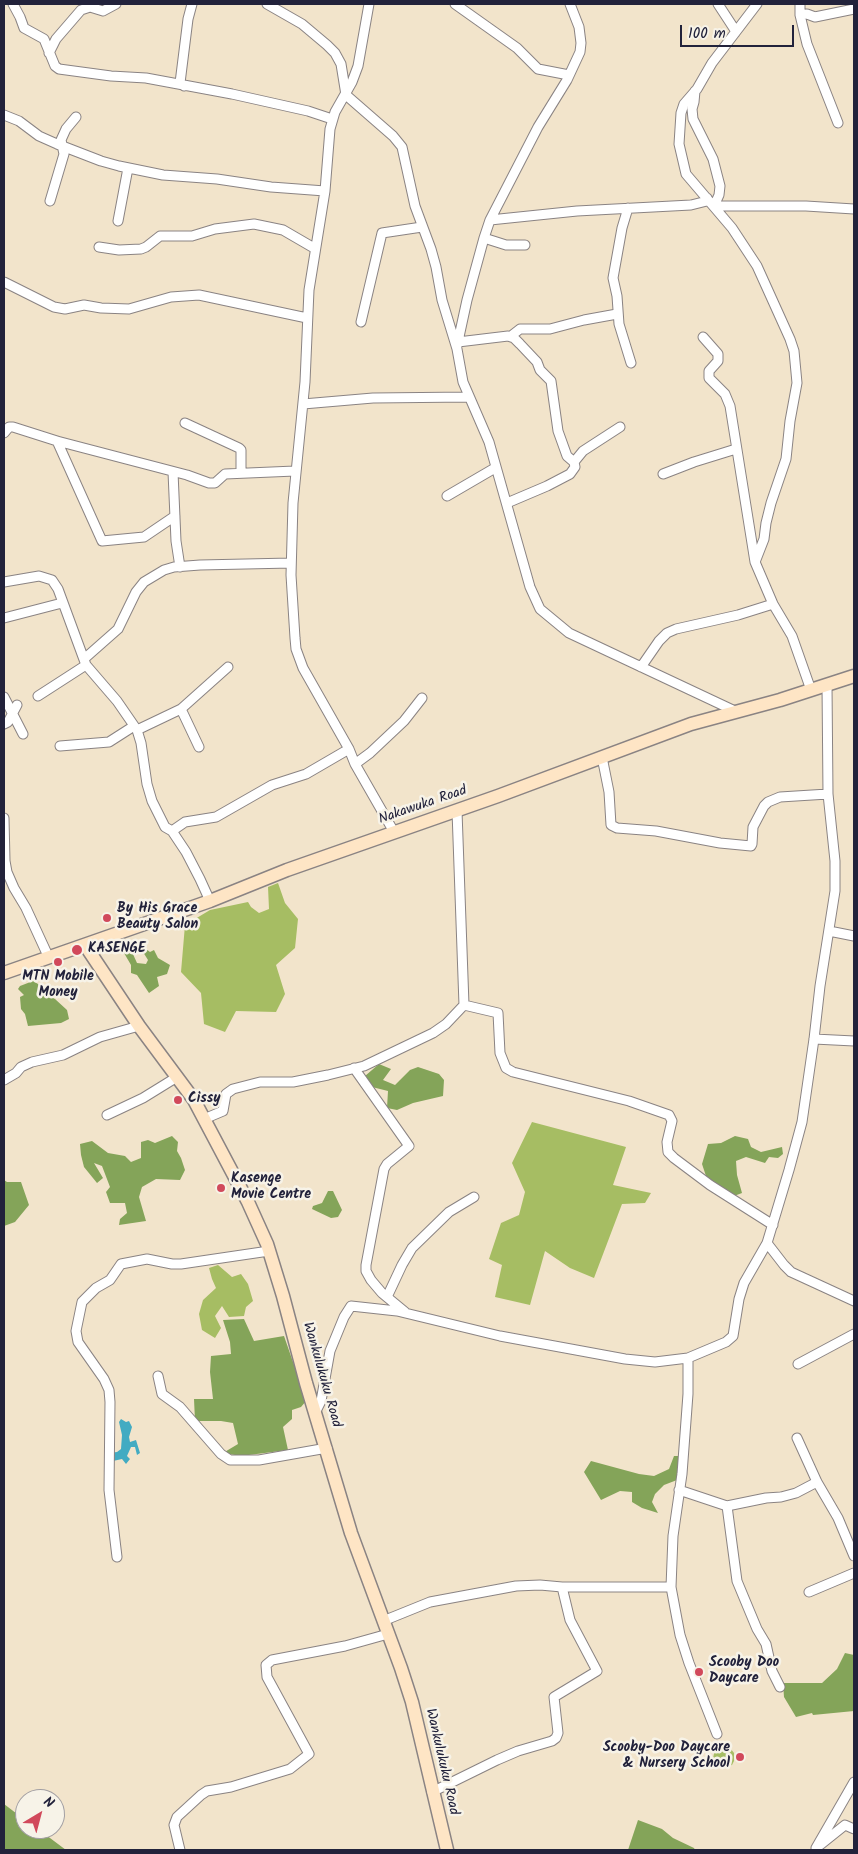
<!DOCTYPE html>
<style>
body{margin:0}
#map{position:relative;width:858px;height:1854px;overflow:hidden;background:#f2e4cb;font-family:Kalam,sans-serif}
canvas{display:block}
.frame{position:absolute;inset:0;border:5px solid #22223b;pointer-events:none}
.north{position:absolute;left:15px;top:1789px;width:50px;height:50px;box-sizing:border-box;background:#f7f3e8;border:1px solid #a29fa3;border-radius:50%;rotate:37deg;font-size:14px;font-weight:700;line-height:20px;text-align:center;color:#22223b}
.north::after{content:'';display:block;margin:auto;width:18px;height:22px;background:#d1495b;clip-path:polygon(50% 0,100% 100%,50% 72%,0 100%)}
.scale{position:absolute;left:680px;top:25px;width:114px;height:22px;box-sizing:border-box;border:2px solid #22223b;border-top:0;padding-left:6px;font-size:15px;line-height:18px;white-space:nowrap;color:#22223b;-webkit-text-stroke:4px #f7f3e8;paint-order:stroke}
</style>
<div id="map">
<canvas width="858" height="1854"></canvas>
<div class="frame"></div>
<div class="north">N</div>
<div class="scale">100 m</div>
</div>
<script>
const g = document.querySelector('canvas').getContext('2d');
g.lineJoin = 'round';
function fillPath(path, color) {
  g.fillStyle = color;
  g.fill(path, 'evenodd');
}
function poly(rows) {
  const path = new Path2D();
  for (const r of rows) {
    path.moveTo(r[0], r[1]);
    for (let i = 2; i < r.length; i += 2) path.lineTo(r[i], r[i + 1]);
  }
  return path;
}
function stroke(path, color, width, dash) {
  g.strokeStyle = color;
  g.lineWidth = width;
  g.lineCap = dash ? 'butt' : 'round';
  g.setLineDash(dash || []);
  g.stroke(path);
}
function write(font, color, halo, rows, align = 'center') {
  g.font = font + ' Kalam,sans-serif';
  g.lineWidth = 5;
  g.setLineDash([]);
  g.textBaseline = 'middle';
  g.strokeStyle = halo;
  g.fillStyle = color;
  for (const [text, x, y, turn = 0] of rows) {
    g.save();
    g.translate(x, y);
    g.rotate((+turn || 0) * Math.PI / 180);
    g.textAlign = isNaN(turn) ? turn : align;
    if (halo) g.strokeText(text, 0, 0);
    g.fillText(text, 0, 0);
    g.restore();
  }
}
fillPath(poly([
 [278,883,285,903,298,919,295,948,276,965,285,994,276,1012,236,1011,225,1032,204,1024,201,993,181,972,185,925,210,910,248,902,251,907,259,913,269,909,268,887],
 [532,1122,626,1147,613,1185,651,1193,645,1203,622,1204,594,1278,570,1268,545,1251,530,1305,495,1297,502,1265,489,1259,501,1223,519,1215,525,1192,512,1163],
 [218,1265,232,1277,241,1274,248,1284,253,1301,246,1307,244,1316,229,1317,222,1306,215,1316,221,1328,215,1338,202,1330,199,1314,203,1300,216,1288,212,1279,209,1268],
 [722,1743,727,1744,734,1753,734,1761,732,1765,717,1768,712,1763,715,1749]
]), '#a6bd63');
fillPath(poly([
 [146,949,150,952,154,950,158,958,170,965,167,974,157,977,159,986,149,993,137,975,131,973,131,965,124,953,132,952,137,963,146,964,148,960,143,952],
 [33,981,43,987,43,993,55,999,67,1010,69,1019,61,1023,28,1026,25,1014,21,1009,20,997,24,995,18,989,20,986],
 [379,1064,391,1069,383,1080,395,1085,410,1070,418,1067,439,1074,444,1080,443,1096,413,1103,397,1110,387,1108,388,1091,372,1087,365,1076],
 [172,1136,178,1142,177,1151,181,1158,185,1170,180,1180,156,1179,142,1187,139,1197,146,1221,119,1225,120,1219,127,1213,125,1203,110,1203,106,1192,110,1187,102,1166,94,1163,103,1178,97,1183,84,1167,81,1155,80,1144,92,1141,108,1153,125,1156,131,1162,141,1158,141,1142,148,1140,155,1143],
 [735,1136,748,1139,751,1147,761,1152,782,1147,783,1154,778,1158,769,1157,765,1163,746,1157,736,1161,737,1175,742,1193,734,1196,707,1179,702,1164,708,1144,721,1143],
 [4,1180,7,1182,21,1182,29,1205,15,1222,4,1226],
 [328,1191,333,1191,342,1210,338,1217,331,1218,312,1209,313,1206,322,1203],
 [244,1319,254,1341,284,1336,301,1385,306,1401,301,1407,292,1410,292,1419,283,1427,288,1450,241,1456,223,1453,238,1444,233,1423,221,1421,195,1421,194,1399,213,1399,210,1372,211,1356,231,1354,230,1342,223,1320],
 [674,1456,680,1456,677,1480,664,1485,655,1494,652,1502,658,1513,642,1508,632,1502,632,1492,620,1491,601,1500,584,1472,591,1461,639,1474,654,1476,669,1469],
 [845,1653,854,1655,854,1711,813,1715,812,1713,796,1717,784,1697,783,1683,822,1683,837,1669],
 [4,1804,25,1820,25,1829,38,1829,66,1850,4,1850],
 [638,1820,662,1829,673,1838,694,1848,695,1850,628,1850]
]), '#84a459');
fillPath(poly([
 [121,1419,126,1422,129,1421,132,1427,129,1437,130,1442,136,1440,140,1453,137,1455,135,1447,131,1447,127,1456,130,1459,126,1464,122,1459,113,1461,109,1453,117,1452,121,1449,122,1435,119,1422]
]), '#42abc2');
const minor = poly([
 [13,4,20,17,24,28,44,39,55,66,59,69,111,76,146,78,232,94,308,111,332,119],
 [267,4,302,24,327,45,335,53,341,64,346,95,393,136,402,147,415,206,431,249,436,267,442,300,457,349,463,382,489,442,530,587,540,609,569,633,735,711],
 [369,4,358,66,352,82,335,112,330,129,325,191,309,290,305,382,293,503,291,575,295,638,296,649,303,668,349,749,355,764,394,832],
 [455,4,517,48,538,69,569,75],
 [718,4,735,30,735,33],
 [800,4,800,15,807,14,815,17,854,9],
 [800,15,807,44,838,123],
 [49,53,56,39,81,10,90,7,103,11,116,4],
 [184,86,180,83,188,19,192,4],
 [695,91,694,102,692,109,693,119,713,159,720,186,719,195,714,206,806,206,854,209],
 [4,115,19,121,39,136,57,144,101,161,119,166,163,175,217,179,271,187,325,191],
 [50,201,64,154,61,140,66,129,76,117],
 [628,208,622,228,613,278,617,296,619,324,631,363],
 [490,220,538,127,567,80,580,52,581,43,579,27,570,4],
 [118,221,128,168],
 [484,238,506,245,525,245],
 [99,247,119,250,141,249,146,247,160,236,192,236,215,229,254,224,283,230,314,248],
 [4,282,54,307,65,309,84,305,101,308,129,309,171,297,199,295,307,318],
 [361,322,382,233,422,227],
 [511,336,520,329,550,329,584,320,617,314],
 [703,337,718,354,718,361,709,371,709,378,725,394,730,406,755,562,773,604,792,636,811,690],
 [458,342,508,336,514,338,520,344,537,362,540,370,551,381,558,431,567,456,574,462],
 [457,346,467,300,484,238,490,220,577,211,691,205,707,201,707,198],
 [303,404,373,398,469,397],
 [185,423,239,448,241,450,241,473],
 [4,433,9,427,13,427,57,441,187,475,209,483,215,483,225,474,295,471],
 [57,441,102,541,144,537,175,516],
 [173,472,176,541,180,567],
 [663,474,694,462,736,449],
 [447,496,495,468],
 [507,503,547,486,570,474,575,467,574,462,583,451,620,427],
 [755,562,764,539,766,523,771,503,786,459,790,421,797,383,794,351,790,339,757,266,732,228,686,174,679,144,681,113,684,104,697,89,712,63,757,4],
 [4,582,39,576,52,580,58,589,86,665,117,701,137,730,141,743,147,784,152,801,165,827,172,831,186,852,200,879,210,901],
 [4,618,62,603],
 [84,659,118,629,136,592,144,582,164,570,174,567,200,565,291,563],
 [641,667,659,641,667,633,676,629,738,615,773,604],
 [38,696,86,665],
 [4,697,23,734],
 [181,709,199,747],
 [4,724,8,722,17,705],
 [137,730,181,709,228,667],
 [60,746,109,742,134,726],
 [602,757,609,792,611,825,617,828,656,831,720,843,751,846,752,844,753,827,764,806,768,802,780,797,828,794],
 [355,764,370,753,404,721,422,698],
 [4,818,5,861,7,872,14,888,26,908,49,958],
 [172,831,185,822,216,817,272,785,306,774,349,749],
 [829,931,854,936],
 [464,1005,498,1013,500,1053,506,1068,513,1072,629,1101,669,1115,672,1121,667,1142,668,1152,674,1158,710,1185,773,1225],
 [814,1039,854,1041],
 [354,1068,409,1146,387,1164,384,1169,366,1265,366,1271,371,1280,382,1293,405,1312],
 [4,1080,16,1073,21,1067,32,1062,63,1055,100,1037,139,1026],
 [107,1115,143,1098,177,1077],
 [204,1119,223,1111,226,1094,233,1089,260,1082,293,1082,328,1075,364,1066,433,1033,446,1024,464,1005,457,811],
 [767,1243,784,1265,791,1272,854,1301],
 [387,1297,402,1265,412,1248,449,1212,474,1197],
 [688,1358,688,1394,682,1474,673,1536,671,1587,680,1635,689,1663,717,1734],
 [798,1364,854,1334],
 [158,1376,162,1394,180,1407,221,1454,230,1460,259,1460,327,1448],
 [315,1413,321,1401,330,1351,344,1317,351,1306,397,1311,500,1336,625,1359,655,1362,688,1358,726,1342,733,1336,739,1299,744,1283,767,1243,789,1170,802,1122,814,1039,820,986,835,891,835,861,828,794,827,685],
 [797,1438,817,1482,838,1518,854,1556],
 [679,1490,727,1506,737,1581,757,1629,766,1644,772,1671,780,1687],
 [727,1506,766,1498,781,1497,796,1493,817,1482],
 [117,1557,109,1490,110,1402,109,1390,104,1379,78,1342,76,1331,82,1302,96,1288,110,1280,121,1264,147,1259,172,1264,181,1264,269,1251],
 [809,1592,854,1573],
 [383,1621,430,1602,516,1586,540,1585,562,1587,671,1587],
 [432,1792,497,1760,518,1751,552,1741,556,1738,558,1733,554,1697,597,1671,570,1620,562,1587],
 [820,1845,845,1825,854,1829],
 [816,1848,854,1782],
 [180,1850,174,1825,177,1817,201,1795,207,1791,231,1787,290,1769,309,1754,267,1677,266,1665,272,1660,345,1646,388,1634]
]);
const secondary = poly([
 [85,945,139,1026,194,1100,248,1202,267,1244,283,1296,306,1383,351,1533,401,1668,412,1702,447,1850],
 [4,973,210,901,287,870,498,796,691,724,780,700,854,676]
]);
stroke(minor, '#8a8383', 11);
stroke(secondary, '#8a8383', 15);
stroke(minor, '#fff', 9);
stroke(secondary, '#fee5c5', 12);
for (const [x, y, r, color] of [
 [107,918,5,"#d1495b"],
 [77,950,6,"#d1495b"],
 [58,962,5,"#d1495b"],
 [178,1100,5,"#d1495b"],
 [221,1188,5,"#d1495b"],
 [699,1672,5,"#d1495b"],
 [740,1757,5,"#d1495b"]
]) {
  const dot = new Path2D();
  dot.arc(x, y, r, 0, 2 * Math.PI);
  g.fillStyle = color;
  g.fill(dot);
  stroke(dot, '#f7f3e8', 2);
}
write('14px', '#22223b', '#f7f3e8', [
 ["Nakawuka Road",423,806,-19],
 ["Wankulukuku Road",321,1375,74],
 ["Wankulukuku Road",441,1762,77]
]);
write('bold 14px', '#22223b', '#f7f3e8', [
 ["By His Grace",117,910],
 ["Beauty Salon",117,926],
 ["KASENGE",88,950],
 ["MTN Mobile",58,978,"center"],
 ["Money",58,994,"center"],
 ["Cissy",188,1100],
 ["Kasenge",231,1180],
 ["Movie Centre",231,1196],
 ["Scooby Doo",709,1664],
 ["Daycare",709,1680],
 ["Scooby-Doo Daycare",730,1749,"right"],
 ["& Nursery School",730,1765,"right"]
], 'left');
</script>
